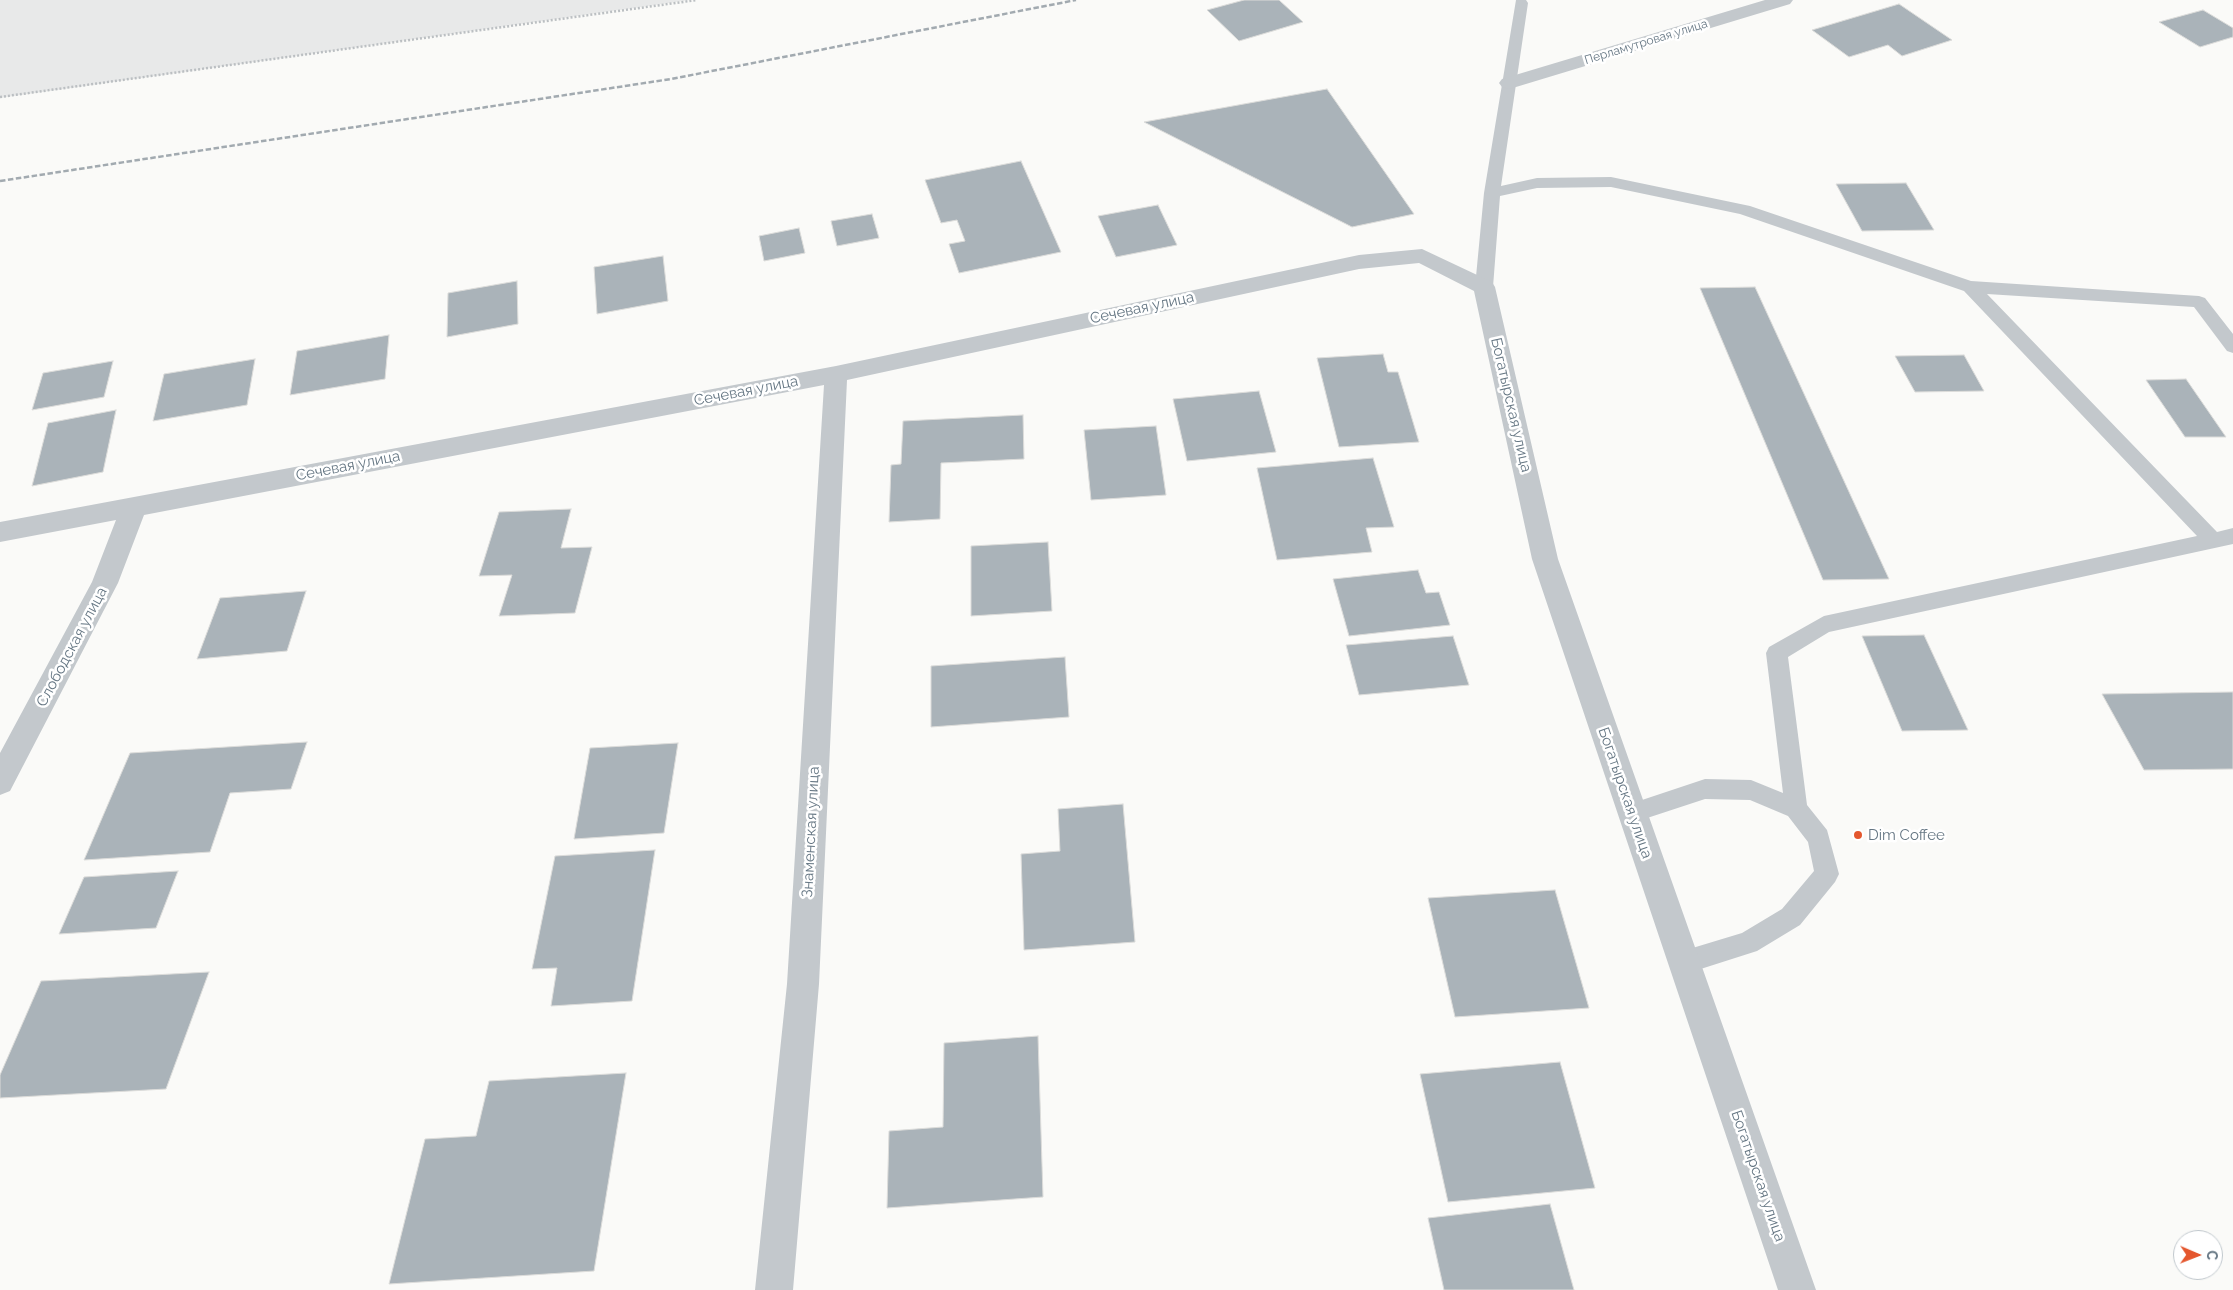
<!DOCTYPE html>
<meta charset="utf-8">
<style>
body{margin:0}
#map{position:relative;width:2233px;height:1290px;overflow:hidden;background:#fafaf8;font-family:Raleway,sans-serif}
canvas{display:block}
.north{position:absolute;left:2173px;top:1230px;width:50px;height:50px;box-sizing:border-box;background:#fff;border:1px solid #c1c8cd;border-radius:50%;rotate:91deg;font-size:14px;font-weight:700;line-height:20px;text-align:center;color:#657683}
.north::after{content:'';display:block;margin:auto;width:18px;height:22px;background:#e4572e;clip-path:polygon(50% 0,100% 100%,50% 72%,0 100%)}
</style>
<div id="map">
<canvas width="2233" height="1290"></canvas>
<div class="north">С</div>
</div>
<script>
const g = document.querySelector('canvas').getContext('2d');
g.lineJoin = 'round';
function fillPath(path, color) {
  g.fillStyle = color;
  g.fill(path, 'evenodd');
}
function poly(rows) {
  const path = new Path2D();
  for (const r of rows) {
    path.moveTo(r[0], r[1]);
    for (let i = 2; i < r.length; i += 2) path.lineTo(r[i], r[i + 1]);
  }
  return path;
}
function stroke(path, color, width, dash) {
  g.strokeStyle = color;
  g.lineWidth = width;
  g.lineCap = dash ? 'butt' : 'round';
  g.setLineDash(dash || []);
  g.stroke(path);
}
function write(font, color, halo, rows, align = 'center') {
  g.font = font + ' Raleway,sans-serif';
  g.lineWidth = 5;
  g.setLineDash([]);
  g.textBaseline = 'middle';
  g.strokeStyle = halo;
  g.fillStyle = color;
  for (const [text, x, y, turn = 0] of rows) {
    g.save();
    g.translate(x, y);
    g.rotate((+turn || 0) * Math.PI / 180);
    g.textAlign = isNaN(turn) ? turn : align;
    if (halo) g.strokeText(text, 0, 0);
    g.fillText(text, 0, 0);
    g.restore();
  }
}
fillPath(poly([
 [0,0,690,0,0,98]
]), '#e8e9e9');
const building = poly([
 [1244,0,1279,0,1303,22,1239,41,1207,10,1244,0],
 [1899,4,1952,40,1902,56,1888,45,1849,57,1812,30,1899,4],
 [2203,10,2233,28,2233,37,2200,47,2159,22,2203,10],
 [1327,89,1414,214,1352,227,1144,122,1327,89],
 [1021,161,1061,252,959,273,949,244,965,241,957,220,941,223,925,180,1021,161],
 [1906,183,1934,230,1862,231,1836,184,1906,183],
 [1158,205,1177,245,1116,257,1098,216,1158,205],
 [872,214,879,238,837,246,831,221,872,214],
 [799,228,805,253,764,261,759,236,799,228],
 [663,256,668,301,597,314,594,267,663,256],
 [517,281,518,324,447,337,448,293,517,281],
 [1755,287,1889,579,1823,580,1700,288,1755,287],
 [389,335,385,379,290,395,297,351,389,335],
 [1383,354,1388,372,1398,372,1419,442,1339,447,1317,358,1383,354],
 [1964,355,1984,391,1915,392,1895,356,1964,355],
 [255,359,247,405,153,421,164,374,255,359],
 [113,361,104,397,32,410,43,373,113,361],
 [2186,379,2226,437,2185,437,2146,380,2186,379],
 [1259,391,1276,452,1187,461,1173,399,1259,391],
 [116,410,103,472,32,486,48,423,116,410],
 [1023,415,1024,459,941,463,940,519,889,522,891,465,901,464,903,421,1023,415],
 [1156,426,1166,495,1091,500,1084,430,1156,426],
 [1373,458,1394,527,1366,528,1372,552,1277,560,1257,468,1373,458],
 [571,509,561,548,592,547,575,613,499,616,512,575,479,576,499,512,571,509],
 [1048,542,1052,611,971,616,971,546,1048,542],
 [1418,570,1426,593,1439,592,1450,625,1349,636,1333,579,1418,570],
 [306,591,287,651,197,659,220,598,306,591],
 [1924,635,1968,730,1902,731,1862,636,1924,635],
 [1453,636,1469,685,1359,695,1346,645,1453,636],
 [1065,657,1069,717,931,727,931,666,1065,657],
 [2233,692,2233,769,2144,770,2102,694,2233,692],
 [307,742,291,789,230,793,210,852,84,860,130,753,307,742],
 [678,743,664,833,574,839,590,748,678,743],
 [1123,804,1135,942,1024,950,1021,854,1060,851,1058,809,1123,804],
 [655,850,632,1001,551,1006,557,968,532,969,555,856,655,850],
 [178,871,156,928,59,934,84,877,178,871],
 [1555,890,1589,1008,1455,1017,1428,898,1555,890],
 [209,972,166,1089,0,1098,0,1075,41,981,209,972],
 [1038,1036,1043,1197,887,1208,889,1131,943,1127,944,1043,1038,1036],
 [1560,1062,1595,1188,1448,1202,1420,1074,1560,1062],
 [626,1073,594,1271,389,1284,425,1139,476,1136,489,1081,626,1073],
 [1550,1204,1574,1290,1444,1290,1428,1218,1550,1204]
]);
fillPath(building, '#aab3b9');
stroke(building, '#dcdcda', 1);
stroke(poly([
 [0,97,697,0]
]), '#bbbfc2', 2.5, [2, 2]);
fillPath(poly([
 [1516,0,1526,0,1528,3,1501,186,1537,178,1611,177,1750,206,1971,281,2199,296,2205,298,2233,334,2233,353,2227,351,2194,307,1987,294,2217,532,2233,528,2233,544,1829,632,1788,657,1807,805,1827,830,1839,874,1835,882,1800,925,1757,951,1685,974,1676,971,1673,962,1676,953,1742,933,1782,909,1814,871,1808,842,1788,816,1750,800,1705,799,1632,823,1624,820,1620,813,1624,806,1705,779,1751,780,1783,793,1766,653,1769,647,1824,616,2197,536,1964,291,1740,214,1611,187,1537,188,1500,196,1493,287,1490,291,1484,293,1478,291,1475,287,1484,193,1516,0]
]), '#c3c8cc');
fillPath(poly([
 [1765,0,1793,0,1790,4,1516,87,1509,89,1502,87,1499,83,1502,79,1765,0],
 [1422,249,1492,282,1495,287,1558,559,1816,1290,1778,1290,1532,559,1474,291,1419,263,1359,269,847,380,819,984,793,1290,755,1290,787,984,824,385,144,515,118,583,10,791,0,795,0,753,92,582,116,520,0,542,0,522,836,366,1359,255,1422,249]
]), '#c3c8cc');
stroke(poly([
 [0,181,671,79,1076,0]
]), '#a2aab0', 2.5, [5.5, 2.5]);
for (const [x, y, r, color] of [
 [1858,835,5,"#e4572e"]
]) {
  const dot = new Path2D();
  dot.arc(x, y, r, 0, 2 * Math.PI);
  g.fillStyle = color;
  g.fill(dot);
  stroke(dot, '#fff', 2);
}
write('12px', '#657683', '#fff', [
 ["Перламутровая улица",1646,42,-17]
]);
write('15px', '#657683', '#fff', [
 ["Сечевая улица",1142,308,-12],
 ["Сечевая улица",746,391,-11],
 ["Богатырская улица",1511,405,77],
 ["Сечевая улица",348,466,-11],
 ["Слободская улица",72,647,-62],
 ["Богатырская улица",1625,793,71],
 ["Знаменская улица",811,832,-87],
 ["Богатырская улица",1758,1176,71]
]);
write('15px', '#657683', '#fff', [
 ["Dim Coffee",1868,835]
], 'left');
</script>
